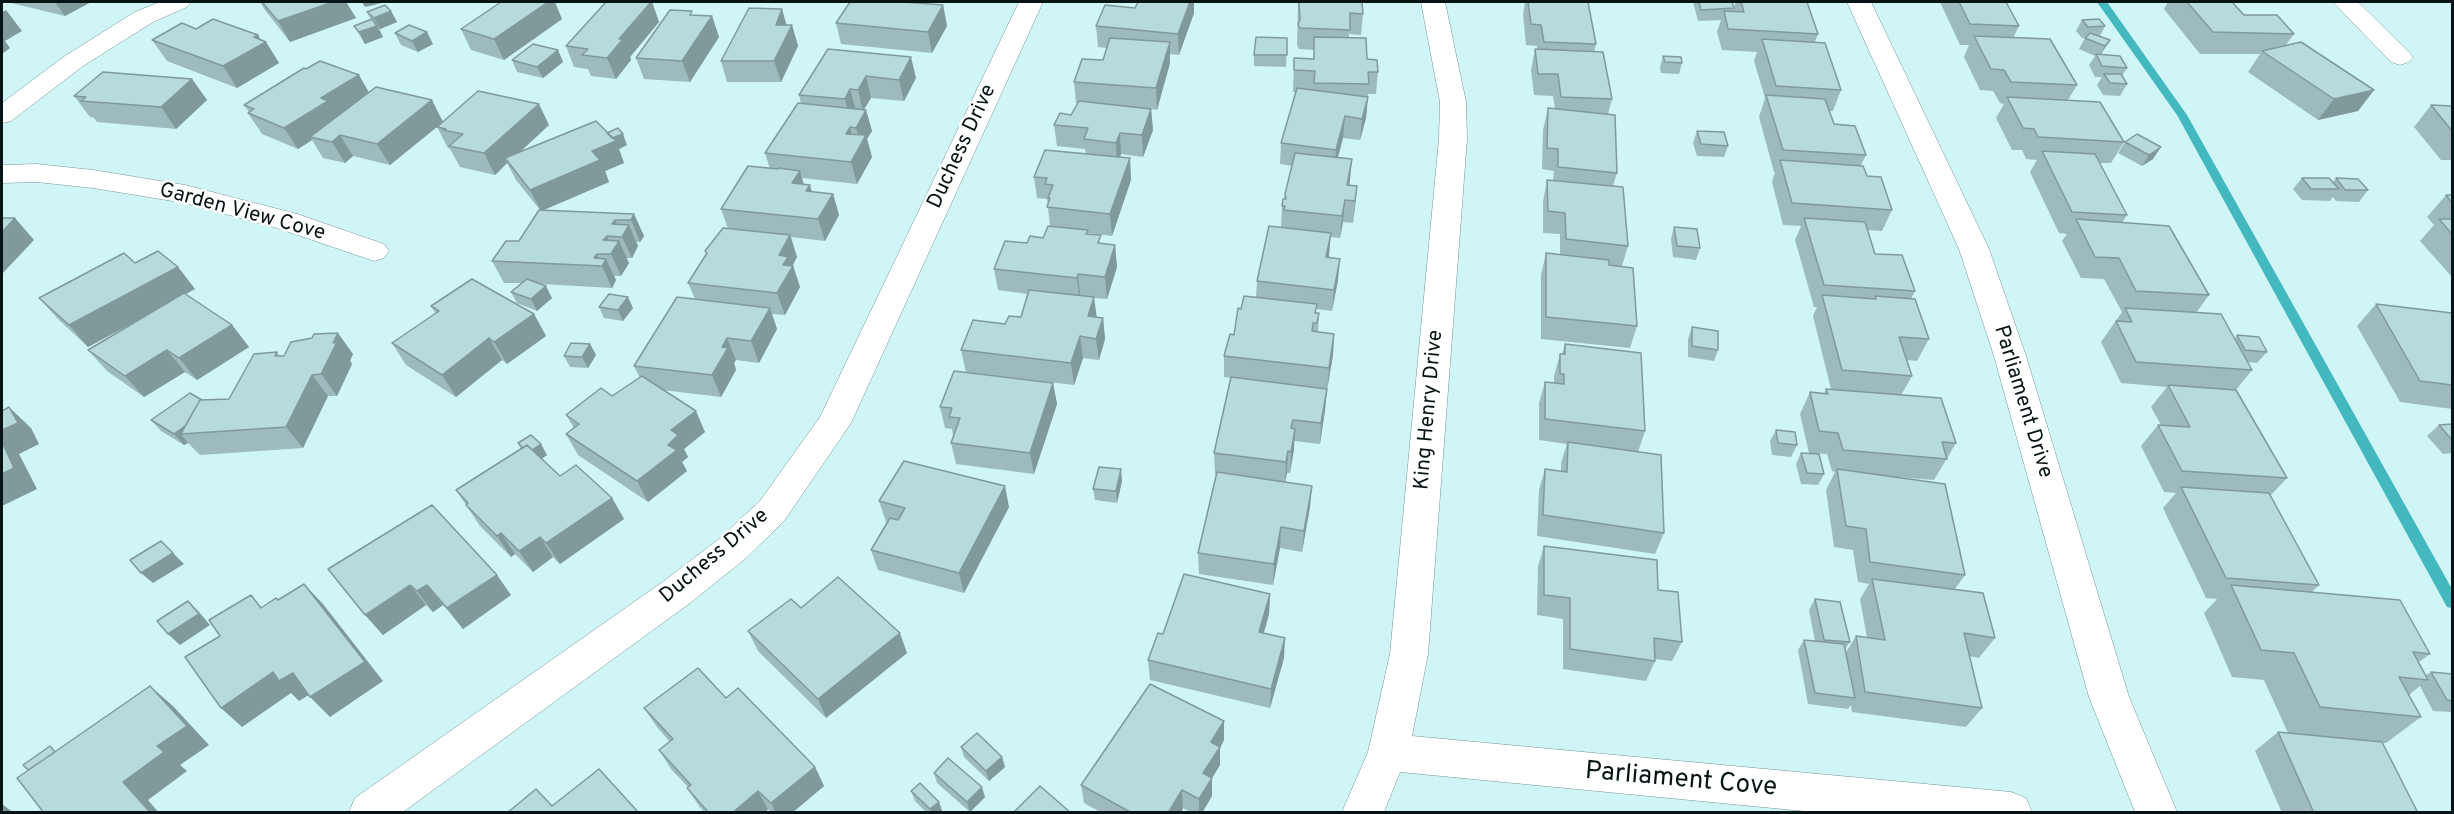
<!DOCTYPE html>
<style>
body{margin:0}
#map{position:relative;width:2454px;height:814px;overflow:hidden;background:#d0f5f7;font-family:Overpass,sans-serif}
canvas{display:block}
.frame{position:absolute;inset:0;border:3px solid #071415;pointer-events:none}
</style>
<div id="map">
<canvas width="2454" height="814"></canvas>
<div class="frame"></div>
</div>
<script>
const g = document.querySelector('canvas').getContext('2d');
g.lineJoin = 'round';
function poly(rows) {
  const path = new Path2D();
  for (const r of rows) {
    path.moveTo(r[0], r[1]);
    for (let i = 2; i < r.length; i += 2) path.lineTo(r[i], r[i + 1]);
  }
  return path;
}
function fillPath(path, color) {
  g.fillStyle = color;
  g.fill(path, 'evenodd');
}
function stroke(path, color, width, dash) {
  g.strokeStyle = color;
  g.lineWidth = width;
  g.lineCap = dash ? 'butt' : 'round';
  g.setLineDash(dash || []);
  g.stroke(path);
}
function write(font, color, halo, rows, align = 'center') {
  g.font = font + ' Overpass,sans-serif';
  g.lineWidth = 5;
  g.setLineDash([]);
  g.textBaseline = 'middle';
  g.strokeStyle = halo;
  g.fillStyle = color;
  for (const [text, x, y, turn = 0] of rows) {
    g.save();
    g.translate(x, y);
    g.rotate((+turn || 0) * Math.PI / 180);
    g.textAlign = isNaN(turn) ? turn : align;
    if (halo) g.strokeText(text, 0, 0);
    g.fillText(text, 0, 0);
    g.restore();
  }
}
fillPath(poly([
 [2097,2,2107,2,2187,115,2452,589,2452,608,2447,607,2177,115,2097,2]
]), '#43b9bf');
const minor = poly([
 [160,2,191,2,187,7,153,22,83,66,11,121,2,123,2,103,65,56,135,12,160,2],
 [1019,2,1043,2,851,423,784,521,745,559,690,603,403,812,349,812,355,798,664,581,719,539,760,501,820,417,1019,2],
 [1421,2,1445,2,1466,102,1467,139,1428,654,1412,736,2011,792,2026,798,2032,812,1814,812,1400,772,1384,812,1342,812,1368,752,1390,654,1439,139,1440,102,1421,2],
 [1847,2,1871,2,1989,249,2026,356,2129,697,2177,812,2135,812,2089,697,1994,356,1959,249,1847,2],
 [2333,2,2358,2,2409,52,2413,57,2409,62,2400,65,2391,62,2333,2],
 [37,164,93,170,185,185,297,214,384,244,389,251,384,258,374,261,277,228,185,203,93,188,37,182,2,183,2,165,37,164]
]);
stroke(minor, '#739597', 1);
fillPath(minor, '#fff');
fillPath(poly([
 [7,2,91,2,65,16],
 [260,2,346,2,356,18,290,42,265,10],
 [652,2,659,22,630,57,631,60,616,79,591,76,588,69,574,67,566,46],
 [1298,2,1362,2,1363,14,1361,35,1349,34,1349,38,1378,72,1376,94,1368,94,1366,118,1360,140,1343,138,1338,157,1350,180,1349,185,1357,186,1353,223,1343,222,1340,238,1330,237,1329,257,1338,280,1332,311,1316,309,1316,313,1319,313,1318,332,1334,334,1333,355,1327,390,1325,410,1320,444,1294,441,1290,473,1287,473,1285,482,1310,507,1302,552,1280,548,1273,585,1199,574,1198,553,1217,475,1215,474,1214,453,1231,378,1224,377,1224,356,1234,335,1241,309,1256,297,1257,281,1281,227,1282,206,1284,199,1285,194,1292,166,1280,164,1281,143,1296,92,1293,92,1294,58,1313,59,1314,50,1299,49,1297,45],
 [1525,2,1588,2,1596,44,1594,52,1612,99,1608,114,1617,173,1613,186,1628,246,1622,266,1637,326,1630,348,1541,339,1541,275,1546,253,1560,255,1560,234,1543,233,1543,202,1547,180,1553,181,1554,171,1542,169,1543,130,1548,108,1555,109,1553,96,1534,95,1531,70,1535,49,1537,49,1537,46,1526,45,1523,14],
 [1693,2,1732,2,1734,7,1736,2,1807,2,1818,34,1815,42,1841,90,1833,111,1829,111,1834,124,1866,155,1861,165,1867,176,1892,210,1882,231,1867,230,1875,254,1915,291,1911,299,1929,339,1917,361,1907,360,1912,376,1901,395,1956,443,1934,480,1898,477,1965,575,1955,589,1995,638,1979,658,1969,656,1982,708,1966,727,1852,712,1851,705,1848,709,1808,704,1798,650,1804,640,1815,641,1809,610,1815,599,1850,642,1845,649,1846,652,1856,636,1867,638,1860,599,1869,584,1858,582,1853,550,1834,547,1826,490,1835,472,1832,471,1827,454,1809,453,1800,414,1810,392,1824,393,1826,389,1831,389,1813,316,1817,307,1814,307,1795,240,1801,226,1783,225,1772,182,1775,172,1774,172,1759,117,1765,98,1754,61,1757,52,1722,50,1717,32,1721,20,1698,21],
 [1940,2,2006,2,2019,26,2013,38,2077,85,2068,100,2124,142,2111,163,2099,163,2127,215,2122,223,2209,295,2196,313,2234,339,2237,335,2267,352,2257,363,2248,362,2252,370,2236,390,2287,478,2270,496,2319,585,2312,592,2430,654,2419,662,2426,675,2431,672,2452,674,2452,712,2433,711,2420,686,2409,695,2421,717,2386,743,2382,743,2418,813,2282,813,2255,751,2278,732,2288,733,2264,680,2232,677,2204,613,2217,599,2206,598,2163,508,2176,493,2164,492,2141,446,2158,425,2161,425,2151,407,2167,387,2121,383,2101,342,2122,312,2104,279,2081,278,2062,241,2067,234,2059,233,2030,172,2037,160,2026,159,2022,150,2012,150,1996,118,2004,104,2000,103,1993,91,1980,90,1964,57,1969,45,1960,45],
 [2168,2,2232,2,2244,15,2294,34,2285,46,2374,90,2358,111,2318,120,2248,72,2260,54,2200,54,2164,9],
 [943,5,947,26,932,53,841,44,836,23],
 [782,9,786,25,792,25,798,46,781,82,727,82,721,61],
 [391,11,397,22,380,29,379,28,383,37,365,44,354,26,371,20,367,12],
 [1194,13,1179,55,1170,54,1170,63,1157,110,1151,109,1153,130,1143,157,1121,154,1120,157,1130,158,1131,180,1112,236,1088,233,1088,234,1101,244,1115,245,1117,267,1107,299,1094,298,1096,317,1103,318,1105,339,1099,360,1083,358,1074,385,966,372,961,350,1005,324,1021,317,1028,294,998,290,994,269,1027,243,1043,238,1050,226,1047,199,1037,198,1034,177,1086,154,1085,149,1057,146,1054,125,1071,115,1078,103,1076,103,1074,82,1103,60,1107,48,1098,47,1096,26],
 [693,15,712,16,719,37,690,82,644,79,636,58],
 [562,19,504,60,471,50,461,29],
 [2082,20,2105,26,2100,36,2110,40,2101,54,2127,68,2122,76,2127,84,2120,96,2103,95,2097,85,2102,77,2095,77,2089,65,2095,56,2079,49,2085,38,2082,38,2076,31],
 [196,29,258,35,260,40,266,42,279,63,237,88,167,61,152,40],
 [395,33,433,44,418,52,401,45],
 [1287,38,1286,67,1254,66,1254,55],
 [828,49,916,78,904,101,871,98,864,109,866,110,872,131,867,139,872,157,857,184,802,178,804,184,812,192,833,194,839,215,825,241,791,237,797,257,793,265,800,287,785,315,772,314,777,329,759,363,736,360,734,363,736,370,721,397,662,390,705,432,684,449,688,457,682,462,687,471,648,502,578,455,566,434,574,428,566,415,612,396,640,378,634,366,695,299,688,283,707,254,705,251,728,229,721,209,770,169,765,153,801,103,799,95],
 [558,50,563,62,543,78,517,72,512,60],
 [1663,56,1682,63,1679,74,1661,73,1660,67],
 [192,79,207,100,176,129,97,122,94,118,90,117,74,96],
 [369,92,443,121,549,125,519,153,607,133,627,145,619,149,624,163,605,171,609,182,544,210,634,214,644,236,640,242,636,242,638,246,632,258,626,258,629,263,621,276,614,276,616,280,612,288,541,284,552,298,537,311,517,303,511,292,521,283,504,283,492,261,519,241,540,210,516,180,507,163,495,175,460,167,450,149,448,148,437,127,390,165,353,156,345,163,323,158,312,140,298,149,262,134,248,113,249,112,244,105],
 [2431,105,2452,106,2452,160,2441,160,2414,127],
 [1697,131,1728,146,1724,157,1697,156,1693,143],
 [2137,134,2153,159,2142,166,2118,153,2125,142],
 [2302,178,2333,182,2336,178,2368,190,2359,202,2336,201,2333,197,2330,201,2302,200,2293,189],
 [2446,195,2452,195,2452,277,2420,241,2434,225,2427,217],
 [1674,227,1700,248,1696,260,1673,257,1671,239],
 [135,263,178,267,195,289,185,294,232,325,249,347,197,380,185,372,144,397,107,371,88,350,142,318,88,347,58,319,39,298],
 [2376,304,2452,313,2452,409,2400,402,2357,326],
 [431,306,534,314,546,336,507,364,502,360,456,397,406,365,392,343,436,314],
 [599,307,633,308,623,321,604,318],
 [1692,327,1718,350,1714,361,1688,357,1688,339],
 [590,344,596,355,588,368,570,367,564,356],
 [1565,344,1645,431,1638,452,1664,533,1655,554,1537,536,1539,490,1545,469,1561,472,1561,463,1567,444,1539,440,1539,403,1545,382,1554,383,1554,376,1560,354,1562,354],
 [277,352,280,356,353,354,350,361,352,364,337,396,328,396,303,448,200,455,188,443,184,445,161,431,151,420,202,400,229,399],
 [1053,383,1057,404,1034,474,956,464,951,443,953,436,952,429,945,428,940,407],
 [2452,424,2452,453,2443,454,2427,436,2439,425],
 [1776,430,1797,445,1791,457,1772,455,1770,441],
 [518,443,547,455,542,459,560,476,612,498,624,519,560,564,553,557,533,572,515,554,511,557,480,526,456,490,521,449],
 [1801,453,1824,474,1818,485,1801,484,1796,464],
 [1122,481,1117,503,1095,500,1093,489],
 [879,501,1009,507,964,593,878,570,871,550,887,522,886,522],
 [1544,546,1658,590,1682,642,1672,661,1655,659,1655,661,1646,681,1563,669,1563,619,1537,615,1538,566],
 [328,569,511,595,463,629,443,605,433,612,426,605,383,635],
 [1270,594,1269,614,1264,633,1284,658,1270,708,1150,680,1148,660,1163,634],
 [801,608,907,653,826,718,758,651,748,631],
 [726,698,815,767,824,786,792,813,772,813,768,809,765,813,705,813,699,806,687,788,688,787,671,769,659,750,670,742,657,727,644,708],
 [1224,740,1220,748,1220,765,1212,778,1212,796,1202,813,1192,813,1183,808,1181,813,1102,813,1084,803,1081,785],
 [961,747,1002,757,1005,767,989,781,964,757],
 [934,773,985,797,970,812,937,783],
 [911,791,939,802,942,811,941,813,927,813,915,801]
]), '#9dbbbd');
fillPath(poly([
 [55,2,91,2,65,16],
 [333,2,346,2,356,18,290,42,278,21],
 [362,2,386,2,365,7],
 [548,2,555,2,562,19,504,60,494,39],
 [652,2,659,22,630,57,631,60,616,79,607,58,619,39],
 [1190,2,1194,2,1194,13,1179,55,1178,34],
 [943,5,947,26,932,53,928,32],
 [782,9,788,30,776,25],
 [6,10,22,31,5,41,10,48,2,54,2,12],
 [391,11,397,22,380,29,374,18],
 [712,16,719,37,690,82,682,61],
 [792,25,798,46,781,82,774,61],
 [377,26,383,37,365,44,359,32],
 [427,32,433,44,418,52,412,41],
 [258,35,263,43,266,42,279,63,237,88,223,66,254,37],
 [2110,40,2103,51,2098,57,2105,46],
 [1170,42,1170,63,1157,110,1156,88],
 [558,50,563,62,543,78,537,67],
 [911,57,916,78,904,101,899,80],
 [359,75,371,96,310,137,312,140,298,149,284,128,321,98],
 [866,76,871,98,863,111,858,90],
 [192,79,207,100,176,129,161,107],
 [850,89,856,111,850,120,845,99],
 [2374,90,2358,111,2318,120,2334,99],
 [1368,97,1366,118,1360,140,1362,119],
 [432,100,443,122,390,165,377,144],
 [539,104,549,125,508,163,505,158,507,163,495,175,484,153],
 [1151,109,1153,130,1143,157,1142,135],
 [866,110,872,131,867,139,872,157,857,184,851,162,861,146,856,128],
 [1345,116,1343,138,1334,172,1336,150],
 [850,127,855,148,846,134],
 [1120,133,1121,154,1117,164,1116,143],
 [623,134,627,145,619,149,624,163,605,171,609,182,541,211,530,190,611,139],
 [340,135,353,156,345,163,332,142],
 [2161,147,2153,159,2142,166,2149,155],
 [1130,158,1131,180,1112,236,1110,214],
 [1352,159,1350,180,1346,201,1347,185],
 [800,171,806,193,792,183],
 [810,185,816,207,806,191],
 [1357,186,1355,208,1353,223,1355,201],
 [833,194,839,215,825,241,818,219],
 [1345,200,1343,222,1340,238,1342,216],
 [634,214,644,236,640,242,631,220],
 [15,218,34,240,2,274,2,232],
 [615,220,622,237,629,225,638,246,632,258,622,237,612,224],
 [1331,233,1329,255,1324,279,1326,257],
 [790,235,797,257,791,268,793,266,800,287,785,315,777,293,779,255],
 [607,236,613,251,619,241,629,263,621,276,611,254,603,240],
 [1115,245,1117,267,1107,299,1105,277],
 [597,254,602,266,606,259,616,280,612,288,602,266,594,258],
 [1340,259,1338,280,1332,311,1334,290],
 [178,267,195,289,88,347,69,325],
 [1078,274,1080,296,1079,299,1077,278],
 [546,286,552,298,537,311,531,299],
 [628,297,633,308,623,321,618,310],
 [1094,297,1097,319,1088,316],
 [770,308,777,329,759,363,751,341],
 [534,314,546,336,507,364,494,342],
 [1103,318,1105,339,1099,360,1096,339],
 [232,325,249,347,197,380,179,358],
 [338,333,353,354,350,361,352,364,337,396,321,374],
 [1334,334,1333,355,1327,390,1329,368],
 [1080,336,1083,358,1074,385,1071,363],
 [489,338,502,360,456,397,442,375],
 [727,338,736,360,734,363,736,370,721,397,712,375,722,347],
 [590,344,596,355,588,368,582,357],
 [167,350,185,372,144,397,125,376],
 [312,375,328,396,303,448,286,427],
 [1053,383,1057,404,1034,474,1030,453],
 [1327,389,1325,410,1320,444,1321,423],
 [9,407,31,428,39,444,19,454,37,489,2,506,2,430],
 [213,407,181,434,188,443,184,445,174,434],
 [696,411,705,432,684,449,688,457,682,462,687,471,648,502,637,481,668,445,671,430],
 [1295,429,1294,450,1290,473,1291,452],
 [541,444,547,455,534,464,527,453],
 [1288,451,1287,473,1285,484,1286,462],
 [1121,469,1122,481,1117,503,1116,491],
 [1005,486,1009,507,964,593,959,573],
 [1312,486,1310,507,1302,552,1304,531],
 [612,498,624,519,560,564,546,543],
 [1281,527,1280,548,1273,585,1274,564],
 [501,533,515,554,511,557,497,536],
 [540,537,553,557,533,572,519,551],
 [161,541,184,564,153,583,141,573],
 [497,575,511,595,463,629,447,608],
 [304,584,323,604,383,681,330,717,310,697],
 [410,585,426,605,383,635,365,615],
 [427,585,443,605,433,612,417,591],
 [1270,594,1269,614,1258,652,1259,632],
 [188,601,199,612,210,625,180,645,168,634],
 [900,633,907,653,826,718,818,699],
 [1285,638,1284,658,1270,708,1271,689],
 [273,672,293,673,312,693,299,701,291,693,242,727,221,708],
 [150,686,173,706,209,745,180,765,187,771,148,800,159,813,147,813,123,782,157,746],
 [1224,721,1224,740,1220,748,1220,765,1212,778,1212,796,1202,813,1199,813,1199,799,1203,773,1211,742],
 [1002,757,1005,767,989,781,986,771],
 [815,767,824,786,792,813,776,813,771,803],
 [982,787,985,797,970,812,967,802],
 [1182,790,1183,808,1181,813,1168,813],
 [758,791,768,809,765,813,732,813],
 [939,802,942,811,941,813,931,813,930,809],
 [2,804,14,813,6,813,2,807]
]), '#80999a');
const building = poly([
 [262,2,333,2,278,21,262,2],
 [501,2,548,2,494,39,461,29,501,2],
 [606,2,651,2,619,39,623,39,607,58,582,55,588,49,566,46,606,2],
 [850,2,904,2,943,5,928,32,836,23,850,2],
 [1138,2,1190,2,1178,34,1096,26,1105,5,1135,8,1138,2],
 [1299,2,1362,2,1363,14,1350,13,1350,30,1300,28,1298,24,1300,20,1299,2],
 [1528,2,1588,2,1596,44,1544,42,1541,25,1531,24,1528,2],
 [1699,2,1732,2,1734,8,1701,10,1699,2],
 [1741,2,1807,2,1818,34,1728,29,1724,11,1744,12,1741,2],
 [1959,2,2006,2,2019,26,1970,24,1959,2],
 [2187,2,2232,2,2244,15,2277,15,2294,34,2213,32,2187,2],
 [385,5,391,11,374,18,367,12,385,5],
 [749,8,782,9,776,25,792,25,774,61,721,61,749,8],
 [670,10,692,11,690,15,712,16,682,61,636,58,670,10],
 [213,19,258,35,254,37,266,42,223,66,152,40,182,23,196,29,213,19],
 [372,19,377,26,359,32,354,26,372,19],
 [2099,19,2105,26,2088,27,2082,20,2099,19],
 [409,25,427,32,412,41,395,33,409,25],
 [2090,33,2110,40,2105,46,2085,38,2090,33],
 [1974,36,2050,39,2077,85,2011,82,2004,70,1991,69,1974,36],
 [1256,37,1287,38,1287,55,1254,55,1256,37],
 [1314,37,1366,38,1367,59,1377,60,1378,72,1368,72,1369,84,1314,83,1315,71,1294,70,1294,58,1314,59,1314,37],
 [1110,38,1170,42,1156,88,1074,82,1082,59,1103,60,1110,38],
 [1762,39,1825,43,1841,90,1776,86,1762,39],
 [2301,42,2374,90,2334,99,2262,51,2301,42],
 [533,44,558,50,537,67,512,60,533,44],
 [828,49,911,57,899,80,866,76,858,90,850,89,845,99,799,95,828,49],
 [1535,49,1603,52,1612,99,1561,97,1558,74,1538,74,1535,49],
 [2096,54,2120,56,2127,68,2102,66,2096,54],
 [1663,56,1681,57,1682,63,1665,62,1663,56],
 [320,61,359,75,321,98,328,101,284,128,248,113,254,109,244,105,304,68,306,69,320,61],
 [103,72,192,79,161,107,81,101,86,97,74,96,103,72],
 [2104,74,2121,74,2127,84,2110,83,2104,74],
 [376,87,432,100,377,144,340,135,332,142,310,137,376,87],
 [1297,88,1368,97,1362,119,1345,116,1336,150,1281,143,1297,88],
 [478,91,539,104,484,153,449,146,463,134,443,130,446,129,437,127,478,91],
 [1766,95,1825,99,1834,124,1855,126,1866,155,1783,150,1766,95],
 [2007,97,2100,102,2124,142,2038,137,2034,129,2023,128,2007,97],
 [1079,101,1151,109,1142,135,1120,133,1116,143,1084,139,1088,128,1054,125,1060,113,1071,115,1079,101],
 [798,103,866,110,856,128,850,127,846,134,866,135,851,162,765,153,798,103],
 [2431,105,2452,106,2452,131,2431,105],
 [1548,108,1615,115,1617,173,1558,167,1558,149,1547,148,1548,108],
 [596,121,616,141,592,151,600,160,530,190,505,158,596,121],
 [618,128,623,134,612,138,607,133,618,128],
 [1697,131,1724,132,1728,146,1701,144,1697,131],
 [2137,134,2161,147,2149,155,2125,142,2137,134],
 [1045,150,1130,158,1110,214,1047,207,1050,198,1048,198,1053,185,1045,184,1047,178,1034,177,1045,150],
 [2042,151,2095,154,2127,215,2072,212,2042,151],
 [1295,153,1352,159,1347,185,1357,186,1355,201,1345,200,1342,216,1284,210,1285,206,1282,206,1283,199,1286,199,1285,194,1295,153],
 [1780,160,1863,166,1867,176,1881,177,1892,210,1792,203,1780,160],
 [748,166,778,169,779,168,800,171,792,183,810,185,806,191,833,194,818,219,721,209,748,166],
 [2302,178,2329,178,2339,189,2311,189,2302,178],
 [2336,178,2358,179,2368,190,2345,190,2336,178],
 [1547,180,1623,187,1628,246,1566,239,1565,213,1548,211,1547,180],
 [2446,195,2452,195,2452,203,2446,195],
 [539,210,634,214,631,220,615,220,612,224,629,225,622,237,607,236,603,240,619,241,611,254,597,254,594,258,606,259,602,266,492,261,506,241,519,241,539,210],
 [2,218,15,218,2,232,2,218],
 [1804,218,1865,222,1875,254,1902,255,1915,291,1824,285,1804,218],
 [2076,219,2169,226,2209,295,2136,291,2119,258,2095,257,2076,219],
 [2439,219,2452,219,2452,234,2439,219],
 [1048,226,1088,230,1086,234,1101,235,1098,243,1115,245,1105,277,1078,274,1077,278,994,269,1005,241,1027,243,1030,236,1043,238,1048,226],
 [1269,226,1331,233,1326,257,1340,259,1334,290,1257,281,1269,226],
 [1674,227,1697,229,1700,248,1677,246,1674,227],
 [723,228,790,235,779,255,788,257,783,265,793,266,777,293,688,283,707,253,705,251,723,228],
 [158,251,178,267,69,325,39,298,124,253,135,263,158,251],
 [1546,253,1609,260,1609,265,1633,268,1637,326,1546,317,1546,253],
 [472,279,534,314,494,342,489,338,442,375,392,343,439,311,431,306,472,279],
 [527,279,546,286,531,299,511,292,527,279],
 [1029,290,1094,297,1088,316,1103,318,1096,339,1080,336,1071,363,961,350,973,320,1005,324,1009,316,1021,317,1029,290],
 [184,293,232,325,179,358,167,350,125,376,88,350,184,293],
 [609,294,628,297,618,310,599,307,609,294],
 [1822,295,1876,299,1875,296,1915,299,1929,339,1899,337,1912,376,1842,370,1822,295],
 [1244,296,1317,304,1315,313,1319,313,1317,323,1313,323,1312,331,1334,334,1329,368,1224,356,1230,334,1234,335,1238,308,1241,309,1244,296],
 [677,297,770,308,751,341,727,338,722,347,728,348,712,375,634,366,677,297],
 [2376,304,2452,313,2452,385,2420,381,2376,304],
 [2125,308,2221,314,2252,370,2136,362,2116,321,2132,322,2125,308],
 [1692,327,1718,331,1718,350,1692,346,1692,327],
 [338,333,333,343,337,342,321,374,312,375,286,427,181,434,200,400,229,399,254,354,277,352,275,356,284,356,291,342,312,338,314,334,338,333],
 [2237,335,2259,337,2267,352,2245,350,2237,335],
 [571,343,590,344,582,357,564,356,571,343],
 [1565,344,1641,353,1645,431,1545,419,1545,382,1564,384,1564,374,1560,374,1560,354,1565,354,1565,344],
 [954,371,1053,383,1030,453,951,443,960,418,949,417,952,408,940,407,954,371],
 [642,376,696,411,671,430,678,435,668,445,677,450,637,481,566,434,579,424,566,415,601,388,612,396,642,376],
 [1231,377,1327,389,1321,423,1293,420,1291,428,1295,429,1291,452,1288,451,1286,462,1214,453,1231,377],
 [2168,385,2236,390,2287,478,2182,471,2158,425,2190,427,2168,385],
 [1826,389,1941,398,1956,443,1942,442,1947,459,1843,450,1838,433,1819,431,1810,392,1828,394,1826,389],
 [190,393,202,400,200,400,185,426,174,434,151,420,190,393],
 [9,407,18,423,2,430,2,411,9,407],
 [2452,424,2452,440,2439,425,2452,424],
 [1776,430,1795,432,1797,445,1778,443,1776,430],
 [531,435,541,444,532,450,527,445,523,448,518,443,531,435],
 [2,442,14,468,2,474,2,442],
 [1568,442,1661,455,1664,533,1543,515,1545,469,1567,472,1568,442],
 [527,445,560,476,576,465,612,498,546,543,540,537,519,551,501,533,497,536,466,505,468,503,456,490,527,445],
 [1801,453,1819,454,1824,474,1807,473,1801,453],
 [904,461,1005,486,959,573,871,550,890,518,898,520,905,508,879,501,904,461],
 [1099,467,1121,469,1116,491,1093,489,1099,467],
 [1837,469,1945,484,1965,575,1870,562,1866,529,1846,526,1837,469],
 [1217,472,1312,486,1304,531,1281,527,1274,564,1198,553,1217,472],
 [2181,487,2269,493,2319,585,2226,578,2181,487],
 [432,505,497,575,447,608,427,585,417,591,410,585,365,615,328,569,432,505],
 [161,541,173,553,141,573,130,560,161,541],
 [1544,546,1657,560,1658,590,1678,592,1682,642,1654,638,1655,661,1570,649,1570,598,1544,595,1544,546],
 [1184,574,1270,594,1259,632,1285,638,1271,689,1148,660,1158,633,1163,634,1184,574],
 [838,577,900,633,818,699,748,631,791,599,801,608,838,577],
 [1872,579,1983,593,1995,638,1964,633,1982,708,1865,692,1856,636,1885,640,1872,579],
 [304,584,365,662,310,697,293,673,279,681,273,672,221,708,185,657,220,636,209,620,251,595,261,608,276,598,278,600,304,584],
 [2231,585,2400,600,2430,654,2413,652,2428,680,2399,677,2421,717,2320,707,2294,653,2261,650,2231,585],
 [1815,599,1840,602,1850,642,1824,640,1815,599],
 [188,601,199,614,168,634,157,621,188,601],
 [1804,640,1844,644,1855,698,1815,693,1804,640],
 [698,668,726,698,738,688,815,767,771,803,758,791,732,813,709,813,687,788,691,785,659,750,673,739,644,708,698,668],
 [2431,672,2452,674,2452,701,2447,700,2431,672],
 [1150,684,1224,721,1211,742,1220,747,1203,773,1212,778,1199,799,1182,790,1168,813,1132,813,1081,785,1150,684],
 [150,686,187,726,157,746,164,752,123,782,149,811,147,813,44,813,17,778,150,686],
 [2278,732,2382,742,2418,813,2314,813,2278,732],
 [977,733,1002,757,986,771,961,747,977,733],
 [50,746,55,752,28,770,23,765,50,746],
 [948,758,982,787,967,802,934,773,948,758],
 [599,769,639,813,507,813,536,789,552,806,599,769],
 [920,783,939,802,930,809,911,791,920,783],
 [1040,786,1071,813,1013,813,1040,786],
 [2,807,6,813,2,813,2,807]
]);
fillPath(building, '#b7dadc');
stroke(building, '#80999a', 1.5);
write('21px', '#071415', '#fff', [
 ["Duchess Drive",963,147,-65],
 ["Garden View Cove",242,213,15],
 ["Parliament Drive",2022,402,73],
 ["King Henry Drive",1430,410,-85],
 ["Duchess Drive",715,557,-40]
]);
write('26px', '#071415', '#fff', [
 ["Parliament Cove",1681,781,5]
]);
</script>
